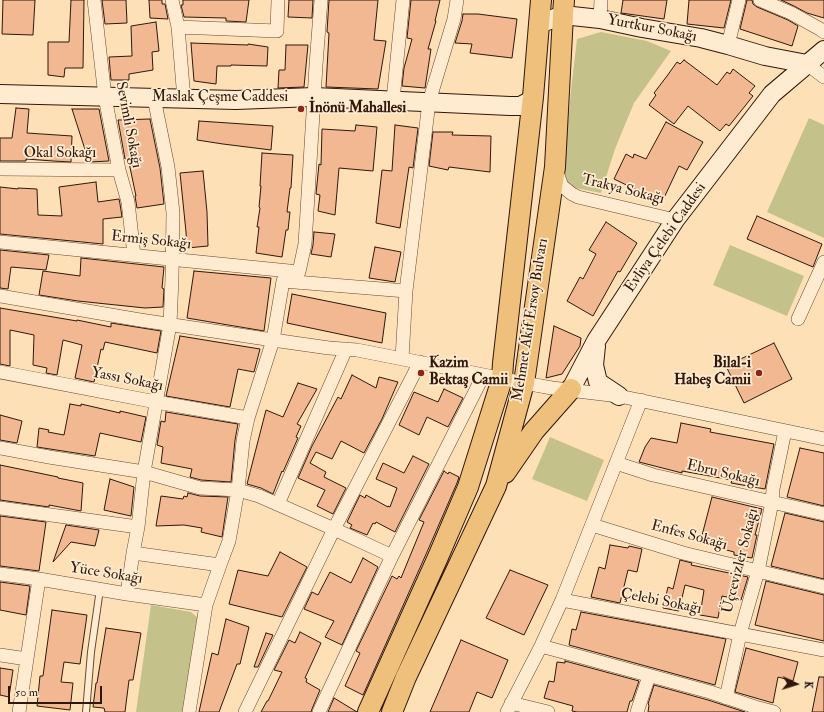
<!DOCTYPE html>
<meta charset="utf-8">
<style>
body{margin:0}
#map{position:relative;width:824px;height:712px;overflow:hidden;background:#fee0b7;font-family:"IM FELL Double Pica",serif}
canvas{display:block}
.north{position:absolute;left:776px;top:664px;width:40px;height:40px;-webkit-text-stroke:3px #feebd0;paint-order:stroke;rotate:94deg;font-size:11px;font-weight:700;line-height:16px;text-align:center;color:#31170b}
.north::after{content:'';display:block;margin:auto;width:14px;height:18px;background:#31170b;clip-path:polygon(50% 0,100% 100%,50% 72%,0 100%)}
.scale{position:absolute;left:8px;top:686px;width:94px;height:18px;box-sizing:border-box;border:2px solid #31170b;border-top:0;padding-left:5px;font-size:12px;line-height:14px;white-space:nowrap;color:#31170b;-webkit-text-stroke:3px #feebd0;paint-order:stroke}
</style>
<div id="map">
<canvas width="824" height="712"></canvas>
<div class="north">K</div>
<div class="scale">50 m</div>
</div>
<script>
const g = document.querySelector('canvas').getContext('2d');
g.lineJoin = 'round';
function fillPath(path, color) {
  g.fillStyle = color;
  g.fill(path, 'evenodd');
}
function poly(rows) {
  const path = new Path2D();
  for (const r of rows) {
    path.moveTo(r[0], r[1]);
    for (let i = 2; i < r.length; i += 2) path.lineTo(r[i], r[i + 1]);
  }
  return path;
}
function stroke(path, color, width, dash) {
  g.strokeStyle = color;
  g.lineWidth = width;
  g.lineCap = dash ? 'butt' : 'round';
  g.setLineDash(dash || []);
  g.stroke(path);
}
function write(font, color, halo, rows, align = 'center') {
  g.font = font + ' "IM FELL Double Pica",serif';
  g.lineWidth = 3.5;
  g.setLineDash([]);
  g.textBaseline = 'middle';
  g.strokeStyle = halo;
  g.fillStyle = color;
  for (const [text, x, y, turn = 0] of rows) {
    g.save();
    g.translate(x, y);
    g.rotate((+turn || 0) * Math.PI / 180);
    g.textAlign = isNaN(turn) ? turn : align;
    if (halo) g.strokeText(text, 0, 0);
    g.fillText(text, 0, 0);
    g.restore();
  }
}
fillPath(poly([
 [601,32,647,41,671,51,634,103,615,149,601,193,565,186,565,158,571,90,577,39],
 [809,118,824,125,824,238,767,212],
 [730,245,804,276,787,316,713,285],
 [550,437,604,460,587,501,532,479],
 [151,605,191,612,198,618,184,712,136,712]
]), '#c5c18a');
const building = poly([
 [3,0,35,0,33,35,2,34,3,0],
 [71,0,84,0,83,68,65,68,64,77,48,75,48,42,69,42,71,0],
 [102,0,126,0,127,23,105,24,102,0],
 [149,0,162,0,162,4,165,4,168,19,150,18,149,0],
 [183,0,249,0,246,22,226,21,226,18,184,17,181,5,183,5,183,0],
 [289,0,313,0,312,18,288,17,289,0],
 [329,0,378,0,374,40,386,41,378,89,326,87,329,33,327,32,329,0],
 [411,0,440,0,435,21,436,21,428,49,431,49,425,88,402,86,404,68,412,39,407,38,411,0],
 [623,0,667,0,664,19,621,13,623,0],
 [689,0,731,0,724,28,687,24,689,0],
 [747,0,752,0,753,4,757,7,788,20,798,26,792,46,740,29,747,0],
 [781,0,824,0,824,18,807,13,794,6,781,0],
 [463,14,478,14,517,19,512,58,470,53,472,44,455,43,462,21,463,14],
 [156,22,159,51,152,52,153,70,129,74,129,80,111,80,109,57,132,56,131,26,156,22],
 [191,43,248,45,248,44,268,47,267,66,231,65,231,66,217,66,216,84,194,81,191,43],
 [286,45,308,45,304,87,278,88,279,70,285,70,286,45],
 [684,60,717,85,727,72,730,74,733,69,755,86,749,93,753,96,729,126,726,124,720,131,688,106,674,124,649,105,656,95,654,93,667,76,677,62,680,64,684,60],
 [16,108,29,109,27,133,72,136,71,162,53,161,26,159,26,161,0,161,0,138,12,138,16,108],
 [72,109,99,109,109,161,89,162,72,109],
 [150,119,160,168,164,204,137,208,135,196,136,196,128,158,125,159,118,120,150,119],
 [199,121,273,126,271,150,223,144,197,140,199,121],
 [666,122,703,142,687,170,679,166,662,202,614,179,626,154,633,158,634,154,646,159,666,122],
 [356,125,377,127,373,171,339,168,335,215,318,211,320,195,316,194,319,164,321,165,322,129,355,131,356,125],
 [395,125,418,128,413,168,409,167,400,228,376,223,382,170,392,171,395,125],
 [433,132,453,132,452,135,491,136,490,172,449,167,448,170,429,166,433,132],
 [262,153,293,155,291,188,290,188,287,212,290,212,288,230,286,230,282,257,256,253,259,227,257,227,260,208,259,207,261,186,260,186,262,153],
 [203,171,207,212,208,246,187,248,186,232,180,173,203,171],
 [96,182,98,202,119,199,120,204,122,217,103,219,103,244,0,234,0,187,18,189,18,188,37,189,38,215,62,216,59,187,96,182],
 [757,216,822,244,813,267,747,239,757,216],
 [606,222,637,243,620,272,618,271,593,316,567,301,580,277,583,279,596,254,589,250,606,222],
 [314,232,335,234,331,257,311,254,313,245,314,232],
 [375,247,401,252,395,282,369,278,375,247],
 [0,250,49,255,46,270,11,267,8,289,0,288,0,250],
 [81,258,164,267,162,288,164,289,163,307,145,308,78,301,39,295,43,271,80,276,81,258],
 [194,271,271,278,264,331,187,318,194,271],
 [292,294,386,313,382,343,287,323,292,294],
 [0,308,77,321,77,320,111,327,111,323,161,331,157,353,105,342,103,350,101,349,94,382,75,378,82,345,63,340,57,375,46,373,47,368,33,365,34,335,10,330,10,366,0,364,0,308],
 [554,326,581,338,580,346,562,374,546,378,554,326],
 [180,336,260,349,254,372,238,369,230,407,166,396,180,336],
 [774,343,792,379,744,403,726,366,774,343],
 [352,375,376,388,379,377,398,382,382,419,364,453,341,441,332,459,316,452,310,463,326,472,324,477,346,488,333,514,317,506,325,490,298,478,312,446,338,397,341,399,352,375],
 [298,383,317,389,297,424,301,426,296,437,298,438,283,472,282,471,273,494,261,488,247,484,266,410,283,417,298,383],
 [444,389,463,398,448,427,427,417,419,435,399,425,414,392,438,402,444,389],
 [70,404,81,406,81,404,120,413,120,411,146,417,141,442,100,433,95,456,37,447,39,428,49,430,48,432,64,435,70,404],
 [166,412,238,424,235,440,231,482,201,480,190,477,192,469,161,463,163,447,157,445,161,421,165,422,166,412],
 [0,415,22,421,17,443,0,440,0,415],
 [681,423,711,429,710,432,774,444,765,489,731,483,732,480,682,471,682,473,639,462,645,447,651,438,677,443,681,423],
 [800,448,824,453,824,506,787,497,800,448],
 [413,456,429,464,395,532,376,522,375,524,373,523,367,535,350,528,352,525,347,522,360,495,365,498,366,495,388,507,388,506,390,507,397,488,376,479,383,463,404,473,413,456],
 [0,465,58,477,58,478,83,483,81,511,49,505,49,507,0,500,0,465],
 [444,471,448,474,449,472,459,477,457,483,427,552,363,695,345,686,360,653,356,651,392,576,397,579,399,576,401,578,424,522,419,520,444,471],
 [110,479,134,487,131,516,104,510,110,479],
 [188,493,200,496,228,497,222,537,201,532,202,528,184,525,156,526,161,496,183,499,184,496,187,497,188,493],
 [712,497,762,509,755,535,757,535,752,558,734,555,734,552,700,543,712,497],
 [785,513,824,522,824,579,771,566,785,513],
 [0,516,46,522,39,571,0,566,0,516],
 [66,525,99,530,95,546,71,542,53,562,66,525],
 [610,545,628,548,629,546,642,549,637,572,628,570,620,603,591,597,599,567,605,569,610,545],
 [280,552,307,567,282,617,229,604,238,570,268,576,280,552],
 [363,558,378,567,342,645,325,637,334,621,304,609,312,592,318,595,330,572,351,583,363,558],
 [680,560,692,563,691,565,748,577,741,600,722,596,718,618,700,615,704,590,685,585,679,611,663,608,668,587,673,589,680,560],
 [510,570,548,585,524,635,486,618,510,570],
 [766,581,824,595,824,641,755,625,766,581],
 [0,582,30,586,26,615,0,610,0,582],
 [52,610,87,615,80,664,64,662,61,682,73,683,70,710,37,706,40,676,43,676,52,610],
 [581,612,726,639,715,685,569,645,572,629,576,630,581,612],
 [226,619,249,627,240,664,237,664,219,712,199,712,212,653,218,655,226,619],
 [106,628,141,633,133,680,129,680,125,712,105,712,104,708,93,707,96,683,97,683,106,628],
 [300,632,321,643,305,678,307,679,306,682,320,690,312,709,311,712,261,712,267,701,268,701,282,672,274,670,289,640,295,643,300,632],
 [266,633,273,635,258,667,254,667,266,633],
 [461,640,508,660,492,698,477,692,469,712,430,712,461,640],
 [746,648,798,662,793,681,778,677,773,703,735,692,746,648],
 [565,661,639,681,632,701,630,701,627,712,577,712,572,711,573,706,544,698,549,681,554,682,557,662,565,663,565,661],
 [0,668,13,670,9,697,0,695,0,668],
 [819,677,824,677,824,712,812,712,819,677],
 [654,685,708,700,745,712,648,712,649,705,648,704,654,685],
 [334,698,357,712,328,712,334,698]
]);
fillPath(building, '#f1b892');
stroke(building, '#31170b', 1);
const lane = poly([
 [86,712,91,652,100,589]
]);
const street = poly([
 [94,0,105,97,119,170,128,202,134,255],
 [172,0,178,27,184,99],
 [760,0,791,13,820,29,824,32],
 [600,19,601,0],
 [178,27,277,31,278,0],
 [728,45,739,0],
 [807,64,824,77],
 [393,100,403,0],
 [0,169,119,170],
 [556,170,562,186,572,194,578,197,675,220],
 [0,242,299,272],
 [283,281,406,291],
 [0,296,140,320,273,340,329,348,357,350,524,383,552,388,619,396,824,439],
 [798,319,824,262],
 [402,358,406,291,429,102,454,19,457,0],
 [0,372,156,402,248,418],
 [0,448,49,457,144,472,200,488,238,490,259,496,334,529,392,556],
 [616,463,653,475,824,514],
 [278,504,346,349],
 [0,508,138,527],
 [592,525,683,553,824,587],
 [133,553,220,565],
 [0,574,39,579,127,594,206,605],
 [127,594,133,553,138,527,144,472,170,324,172,278,173,213,168,167,154,98],
 [562,600,824,650],
 [541,646,710,692,755,707,774,712],
 [0,655,27,659],
 [726,698,740,634,758,571,772,502,773,489,785,431],
 [511,703,548,712],
 [19,712,39,579],
 [189,712,206,605,220,565,229,541,238,490,243,441,248,418,273,340,283,281,299,272,305,244,316,65,321,0],
 [245,712,334,529,420,362],
 [319,712,392,556,483,376],
 [507,712,541,646,562,600,641,400],
 [637,712,649,676]
]);
const secondary = poly([
 [539,24,563,15,600,19,642,28,701,38,728,45,765,56,807,64],
 [0,94,236,100,314,97,510,106,521,106,524,104,528,102,533,97],
 [596,346,594,365,598,382,619,396],
 [571,389,596,341,675,220,772,94,824,50]
]);
const primary = poly([
 [505,473,534,431,571,389],
 [368,712,438,557,468,487,502,379,503,363,533,97,541,0],
 [392,712,406,677,496,486,524,383,555,167,563,15,564,0]
]);
stroke(lane, '#644936', 8);
stroke(street, '#644936', 14);
stroke(secondary, '#31170b', 20);
stroke(primary, '#31170b', 22);
stroke(lane, '#feebd0', 6);
stroke(street, '#feebd0', 13);
stroke(secondary, '#feebd0', 18);
stroke(primary, '#efc07c', 20);
for (const [x, y, r, color] of [
 [301,109,4,"#8f2418"],
 [421,373,4,"#8f2418"],
 [759,373,4,"#8f2418"]
]) {
  const dot = new Path2D();
  dot.arc(x, y, r, 0, 2 * Math.PI);
  g.fillStyle = color;
  g.fill(dot);
  stroke(dot, '#feebd0', 1.5);
}
write('15px', '#31170b', '#feebd0', [
 ["Yurtkur Sokağı",652,29,11],
 ["Maslak Çeşme Caddesi",220,98],
 ["Sevimli Sokağı",128,125,79],
 ["Okal Sokağı",60,154],
 ["Trakya Sokağı",623,190,14],
 ["Evliya Çelebi Caddesi",666,238,-55],
 ["Ermiş Sokağı",151,241,6],
 ["Mehmet Akif Ersoy Bulvarı",531,320,-81],
 ["Yassı Sokağı",127,380,11],
 ["Ebru Sokağı",723,474,13],
 ["Enfes Sokağı",689,536,15],
 ["Üçcevizler Sokağı",741,561,-76],
 ["Yüce Sokağı",106,574,9],
 ["Çelebi Sokağı",661,602,11]
]);
write('bold 15px', '#31170b', '#feebd0', [
 ["İnönü Mahallesi",309,109],
 ["Kazim",429,364],
 ["Bektaş Camii",429,381],
 ["Bilal-i",751,364,"right"],
 ["Habeş Camii",751,381,"right"]
], 'left');
</script>
